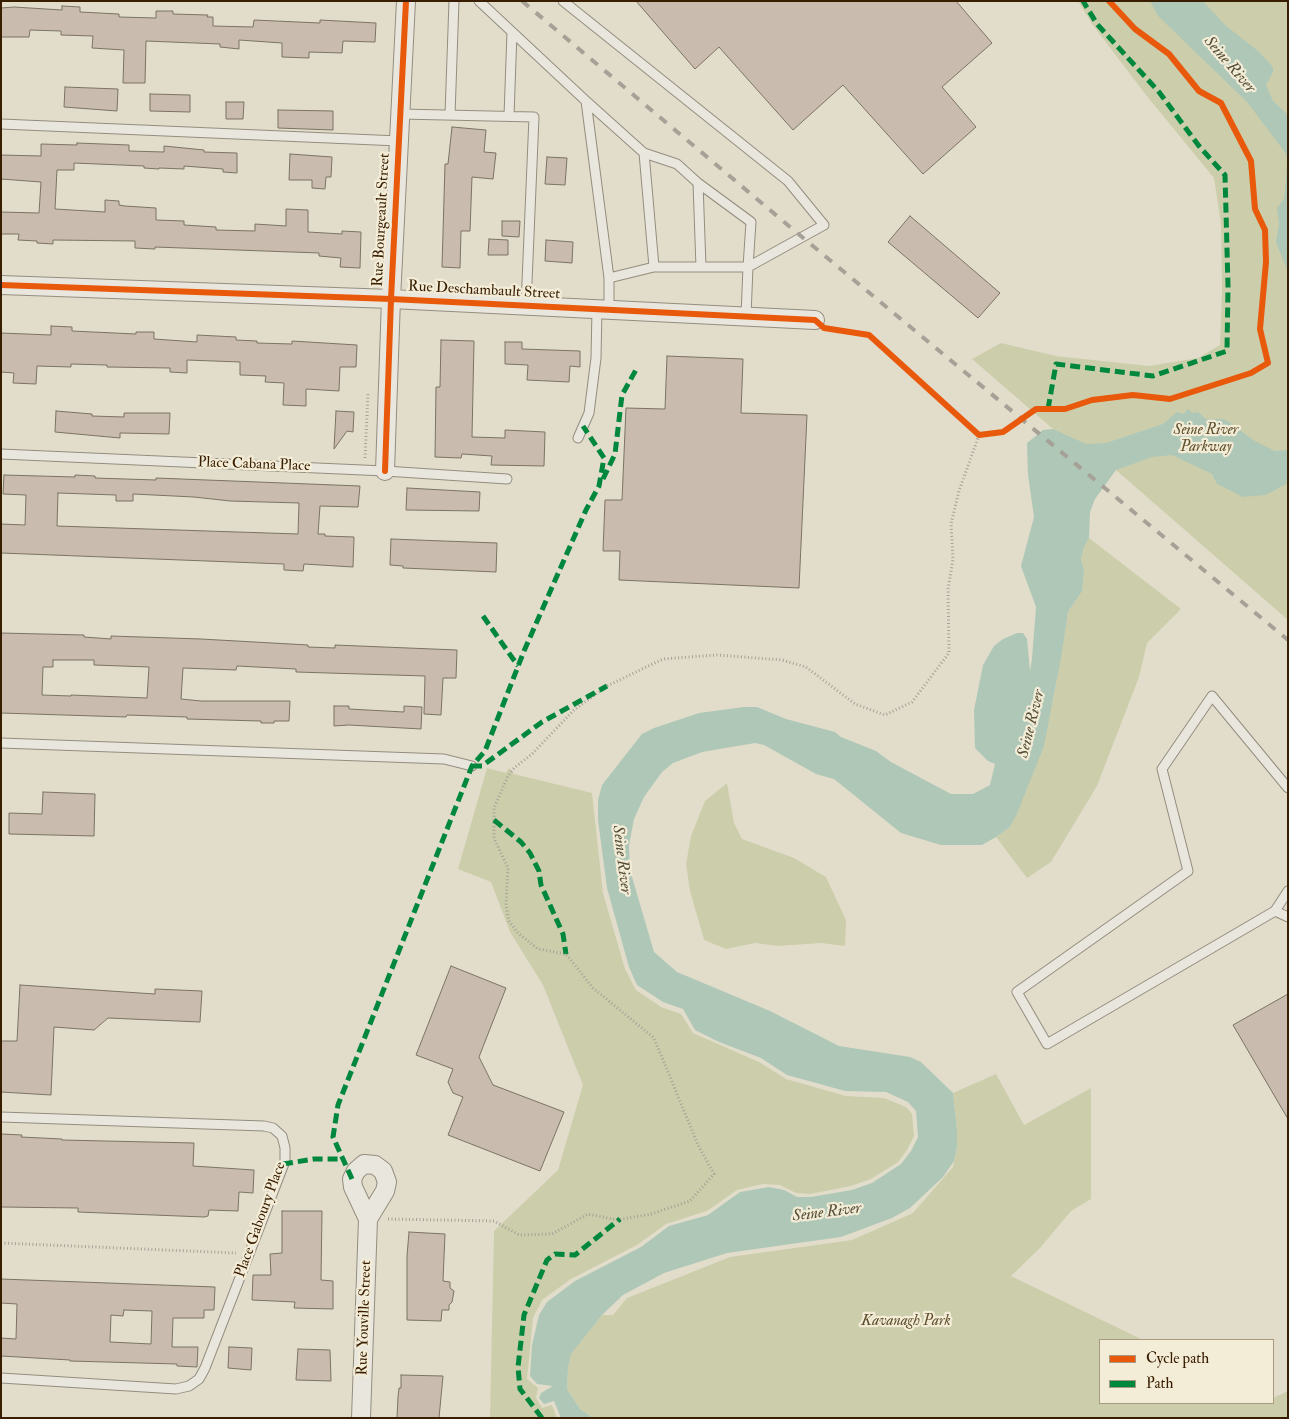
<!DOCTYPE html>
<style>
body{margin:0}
#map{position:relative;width:1289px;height:1419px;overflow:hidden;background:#e2ddcb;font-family:"IM FELL Double Pica",serif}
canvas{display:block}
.frame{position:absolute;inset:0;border:2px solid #381d00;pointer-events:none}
.legend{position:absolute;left:1099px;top:1339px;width:175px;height:65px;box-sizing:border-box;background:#f3ecd7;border:1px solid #a89981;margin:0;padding:6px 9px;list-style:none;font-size:15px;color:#381d00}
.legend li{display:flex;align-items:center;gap:10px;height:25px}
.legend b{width:25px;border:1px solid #a89981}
</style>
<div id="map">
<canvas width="1289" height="1419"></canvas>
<div class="frame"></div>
<ul class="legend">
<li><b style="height:6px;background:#e8590c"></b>Cycle path</li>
<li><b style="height:6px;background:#00873e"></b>Path</li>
</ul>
</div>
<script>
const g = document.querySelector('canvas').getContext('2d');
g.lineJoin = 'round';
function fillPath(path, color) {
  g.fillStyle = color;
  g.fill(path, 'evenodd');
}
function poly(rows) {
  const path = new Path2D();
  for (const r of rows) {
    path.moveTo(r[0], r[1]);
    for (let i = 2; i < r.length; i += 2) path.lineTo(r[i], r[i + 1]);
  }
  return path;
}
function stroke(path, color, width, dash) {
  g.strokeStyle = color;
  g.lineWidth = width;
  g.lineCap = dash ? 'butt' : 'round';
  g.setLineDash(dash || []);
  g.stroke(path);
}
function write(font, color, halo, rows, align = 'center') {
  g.font = font + ' "IM FELL Double Pica",serif';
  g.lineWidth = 4.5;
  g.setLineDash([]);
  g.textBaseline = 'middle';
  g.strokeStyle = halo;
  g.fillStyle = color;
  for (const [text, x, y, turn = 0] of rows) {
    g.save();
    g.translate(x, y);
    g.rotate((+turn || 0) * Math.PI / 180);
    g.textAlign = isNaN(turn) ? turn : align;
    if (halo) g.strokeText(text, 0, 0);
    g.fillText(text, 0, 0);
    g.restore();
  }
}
fillPath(poly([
 [1078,1,1286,1,1288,3,1288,620,1116,470,1053,429,972,359,1001,343,1056,356,1149,366,1198,358,1220,345,1222,289,1221,224,1214,178,1146,95,1092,24],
 [1089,538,1181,609,1147,643,1139,677,1097,786,1051,862,1027,878,996,837,1009,828,1053,701,1068,612,1076,600,1084,570,1081,559,1084,546],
 [487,768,506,773,509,768,514,774,592,793,603,893,625,969,636,990,661,1007,681,1014,693,1033,759,1062,786,1079,846,1096,884,1098,906,1107,912,1114,914,1136,907,1150,898,1162,871,1179,851,1186,810,1194,796,1193,780,1185,763,1184,737,1190,707,1211,666,1224,637,1245,571,1279,542,1300,533,1318,527,1379,538,1388,536,1398,542,1408,552,1405,557,1418,490,1418,494,1231,558,1170,583,1085,543,985,510,932,491,882,458,869],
 [727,783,734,823,742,839,794,858,826,877,846,920,845,946,821,943,778,946,755,943,726,949,704,940,690,891,686,864,691,836,705,801],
 [996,1074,1024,1125,1091,1088,1091,1199,1071,1211,1040,1248,1011,1276,1143,1340,1100,1340,1100,1403,1273,1403,1273,1398,1288,1391,1288,1418,593,1418,580,1409,567,1389,568,1368,571,1353,602,1315,613,1315,627,1298,730,1257,852,1240,913,1213,953,1167,957,1147,957,1129,953,1093]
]), '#ccceab');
fillPath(poly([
 [1150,1,1203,1,1225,25,1258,51,1273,67,1273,72,1266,85,1273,101,1288,115,1288,272,1276,242,1279,224,1277,208,1284,199,1286,179,1287,157,1284,151,1247,102,1158,16],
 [1188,409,1192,413,1198,412,1206,419,1223,419,1229,422,1253,440,1275,451,1288,450,1288,483,1266,495,1243,497,1217,484,1212,474,1172,455,1152,457,1116,470,1095,499,1090,512,1089,538,1084,547,1081,559,1084,570,1082,591,1068,612,1061,658,1044,746,1016,816,1009,828,996,837,982,845,941,845,901,833,834,779,816,774,764,745,755,743,702,752,673,763,662,772,644,797,634,819,629,845,630,870,654,952,677,972,770,1011,839,1046,910,1057,921,1062,953,1093,957,1129,957,1147,954,1161,943,1177,910,1208,892,1218,841,1237,727,1253,664,1273,623,1295,602,1315,571,1354,568,1368,567,1389,580,1409,593,1418,561,1418,554,1401,544,1404,539,1398,541,1393,553,1386,537,1384,530,1376,532,1345,539,1315,547,1302,575,1281,641,1247,669,1226,708,1215,740,1192,769,1187,784,1190,797,1197,811,1197,852,1190,872,1183,901,1164,911,1151,918,1137,916,1111,908,1102,886,1092,845,1091,787,1075,761,1058,719,1042,695,1030,683,1009,663,1002,637,985,629,967,607,888,598,820,598,800,602,785,642,734,654,728,699,713,744,707,757,707,786,719,835,732,841,737,876,751,891,762,951,794,973,794,990,785,995,764,988,761,975,748,974,710,983,665,994,646,1003,639,1017,633,1023,633,1027,639,1030,671,1032,659,1036,607,1021,566,1034,517,1028,475,1027,443,1043,430,1053,429,1086,444,1106,443,1163,424,1177,412,1184,414]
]), '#afc7b7');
const building = poly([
 [636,1,956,1,992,43,942,87,976,127,923,174,843,85,793,130,719,47,695,69,636,1],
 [62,6,80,7,80,12,119,14,119,17,156,18,156,11,173,11,173,14,208,15,207,17,213,17,213,26,253,27,254,20,320,23,320,20,376,23,375,42,343,41,342,53,309,52,309,58,282,57,282,43,239,40,239,49,220,47,220,44,146,41,145,83,123,83,124,50,92,48,93,36,61,35,61,31,30,30,29,37,1,37,1,8,14,7,62,10,62,6],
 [65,87,118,89,117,111,64,107,65,87],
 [150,94,190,95,190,112,150,111,150,94],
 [226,102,244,102,243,119,226,119,226,102],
 [278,110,333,111,333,130,278,128,278,110],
 [452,127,486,130,484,152,496,153,493,179,472,177,470,231,461,231,460,268,442,267,445,164,448,164,452,127],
 [77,143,129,145,129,151,164,152,164,146,204,150,204,152,237,153,237,173,223,172,223,169,184,166,184,169,159,168,159,169,144,168,144,166,74,163,74,170,57,170,55,209,105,212,105,200,119,201,119,205,125,206,156,208,156,220,184,221,184,225,216,227,216,230,255,231,255,224,286,226,286,209,308,210,308,232,342,234,342,231,361,232,360,268,340,267,341,258,319,256,319,253,155,247,155,249,135,248,135,241,53,240,53,244,37,243,37,241,18,240,19,234,1,234,1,212,39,213,41,182,1,179,1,155,41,156,41,144,77,145,77,143],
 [290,154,332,157,331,177,326,177,325,189,312,188,312,180,289,180,290,154],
 [547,157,567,158,565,185,545,184,547,157],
 [910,216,1000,293,978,318,888,242,910,216],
 [502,221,520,221,519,237,502,236,502,221],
 [489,239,508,240,508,255,488,255,489,239],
 [546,240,573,242,572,263,545,261,546,240],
 [51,326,72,327,72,331,136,334,136,332,154,332,154,339,197,342,197,335,236,337,236,340,257,341,257,343,292,344,292,341,357,345,356,367,340,367,339,391,306,389,306,406,283,405,284,383,265,382,266,376,240,375,240,362,187,360,187,373,170,372,170,368,107,367,107,365,71,364,71,367,37,366,36,384,13,383,14,373,1,372,1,333,51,335,51,326],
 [441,340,474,341,472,437,505,438,505,430,545,432,544,466,491,465,492,456,462,454,461,458,435,457,436,387,440,387,441,340],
 [505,342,522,342,522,349,580,351,580,367,570,366,569,382,527,380,528,365,505,364,505,342],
 [667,356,743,359,741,413,807,415,799,588,619,580,620,551,603,551,605,500,622,500,626,408,665,409,667,356],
 [56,411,92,414,92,416,124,417,124,413,170,413,169,434,120,433,120,438,55,432,56,411],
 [336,411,354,412,353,432,347,431,334,449,336,411],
 [4,475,75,477,75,475,95,476,95,478,156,480,156,478,360,486,358,507,320,506,318,534,325,534,325,536,354,537,353,567,304,564,303,571,284,570,284,564,1,553,1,524,25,525,26,495,3,494,4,475],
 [58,493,116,495,116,501,133,501,133,494,194,497,230,501,299,503,298,534,57,526,58,493],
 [407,488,480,492,479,511,406,510,407,488],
 [391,539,497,543,496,572,403,568,403,566,390,565,391,539],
 [1,633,84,635,84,637,111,639,111,636,201,639,308,645,308,647,335,648,335,645,457,650,456,678,443,678,441,715,424,714,425,676,296,672,296,669,237,666,236,670,183,668,181,699,201,701,290,701,289,721,274,721,274,723,261,723,261,721,187,719,187,717,127,715,126,717,1,713,1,633],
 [53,660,94,660,94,665,149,667,147,698,71,695,71,696,42,695,43,667,53,667,53,660],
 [334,706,349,706,349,709,404,712,404,706,422,707,421,729,349,725,334,726,334,706],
 [43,792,95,794,94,836,9,834,9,813,42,814,43,792],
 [451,966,506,988,479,1057,493,1085,564,1112,540,1171,448,1135,463,1097,453,1093,448,1082,453,1069,416,1055,451,966],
 [20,985,155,994,155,989,202,991,200,1022,108,1018,94,1030,54,1027,51,1095,1,1092,1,1041,17,1041,20,985],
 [1288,994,1288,1119,1233,1025,1288,994],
 [1,1134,22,1135,21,1137,62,1139,62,1140,194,1143,193,1166,254,1170,253,1193,239,1192,238,1211,209,1210,208,1216,204,1217,78,1212,78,1208,1,1207,1,1134],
 [282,1211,322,1211,321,1280,333,1281,333,1309,294,1308,295,1302,252,1300,253,1275,271,1275,270,1254,282,1253,282,1211],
 [409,1232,445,1234,443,1281,450,1282,450,1288,454,1291,452,1302,449,1305,449,1310,442,1310,441,1321,407,1320,407,1256,409,1232],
 [1,1279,215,1287,214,1310,204,1310,204,1318,173,1318,172,1347,198,1347,197,1367,177,1366,177,1364,70,1361,70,1360,1,1356,1,1338,16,1339,17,1304,1,1303,1,1279],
 [124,1310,152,1311,151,1344,110,1342,111,1315,123,1316,124,1310],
 [229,1347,252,1348,251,1370,228,1368,229,1347],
 [298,1349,330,1350,331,1381,296,1380,298,1349],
 [401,1375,443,1376,439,1418,397,1418,398,1397,399,1388,401,1388,401,1375]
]);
fillPath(building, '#c9bbad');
stroke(building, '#7b7365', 1);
const service = poly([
 [479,1,586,101,644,153],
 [563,1,788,181,824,225,748,267],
 [586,101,609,278,654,267],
 [400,114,534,117,526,306],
 [450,115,454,1],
 [509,116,512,32],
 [1,124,399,141],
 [698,183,701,267],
 [609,310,609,278],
 [746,316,748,267,654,267,644,153,677,164,698,183,751,222,748,267],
 [578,438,589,413,596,358,597,309],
 [1,454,385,471,507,479],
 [1,743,444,759,472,766],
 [1288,788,1212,696,1162,769,1188,871,1017,992,1047,1044,1275,911,1288,891],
 [1275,911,1288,917],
 [1,1117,264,1126,273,1128,282,1136,285,1148,285,1161,205,1368,199,1379,189,1386,176,1389,1,1378]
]);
const minor = poly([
 [1,285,391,299,815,320],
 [385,471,391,299,406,1],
 [361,1418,368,1219,353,1187,352,1179,356,1171,364,1164,375,1165,383,1171,387,1182,385,1191,368,1219]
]);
stroke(service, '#948d7f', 11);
stroke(minor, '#948d7f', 20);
stroke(poly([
 [365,458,368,394],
 [388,1219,494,1221,519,1235,552,1234,588,1214,617,1220,651,1214,690,1201,714,1174,698,1145,654,1038,593,988,566,954,538,949,518,933,509,921,506,905,508,868,494,838,494,808,508,776,514,768,532,754,574,710,607,686,663,659,717,655,782,660,806,667,855,704,885,715,912,702,949,653,948,589,953,559,951,524,959,491,979,435,869,335,830,328],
 [1,1243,236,1253]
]), '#a6a197', 3, [1, 2.5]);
stroke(service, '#e9e6dd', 9);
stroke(minor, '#e9e6dd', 18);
stroke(poly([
 [522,1,802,237,1288,640]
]), '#a6a197', 4, [9, 9]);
stroke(poly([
 [1048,409,1056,364,1153,376,1227,351,1228,286,1225,175,1199,146,1159,92,1097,24,1083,1],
 [603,479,615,454,622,395,637,368],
 [483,616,518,666],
 [472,766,482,766,542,722,607,686],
 [494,820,521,842,530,853,539,871,541,885,563,934,566,954],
 [283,1164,314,1159,343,1159],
 [352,1179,333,1137,338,1105,472,766,485,751,524,651,586,510,599,486,604,458,583,426],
 [542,1418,520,1389,518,1367,524,1315,547,1260,555,1254,575,1255,620,1219]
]), '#00873e', 5, [10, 5]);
stroke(poly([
 [1,285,391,299,815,320,824,328,869,335,979,435,1003,432,1036,409,1065,409,1092,400,1133,395,1170,399,1251,373,1268,363,1260,329,1266,262,1265,230,1255,209,1251,161,1221,103,1199,91,1169,54,1135,29,1109,1],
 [385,471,391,299,406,1]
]), '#e8590c', 6);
write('15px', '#381d00', '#f3ecd7', [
 ["Rue Bourgeault Street",382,220,-87],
 ["Rue Deschambault Street",484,291,3],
 ["Place Cabana Place",254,465,2],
 ["Place Gaboury Place",261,1220,-70],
 ["Rue Youville Street",365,1318,-88]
]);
write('italic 15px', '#5f4f2c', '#f3ecd7', [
 ["Seine River",1206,431],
 ["Parkway",1206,448],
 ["Kavanagh Park",906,1322]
]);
write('italic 16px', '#554d35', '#f3ecd7', [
 ["Seine River",1229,65,49],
 ["Seine River",1032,724,-76],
 ["Seine River",621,860,83],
 ["Seine River",827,1213,-7]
]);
</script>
